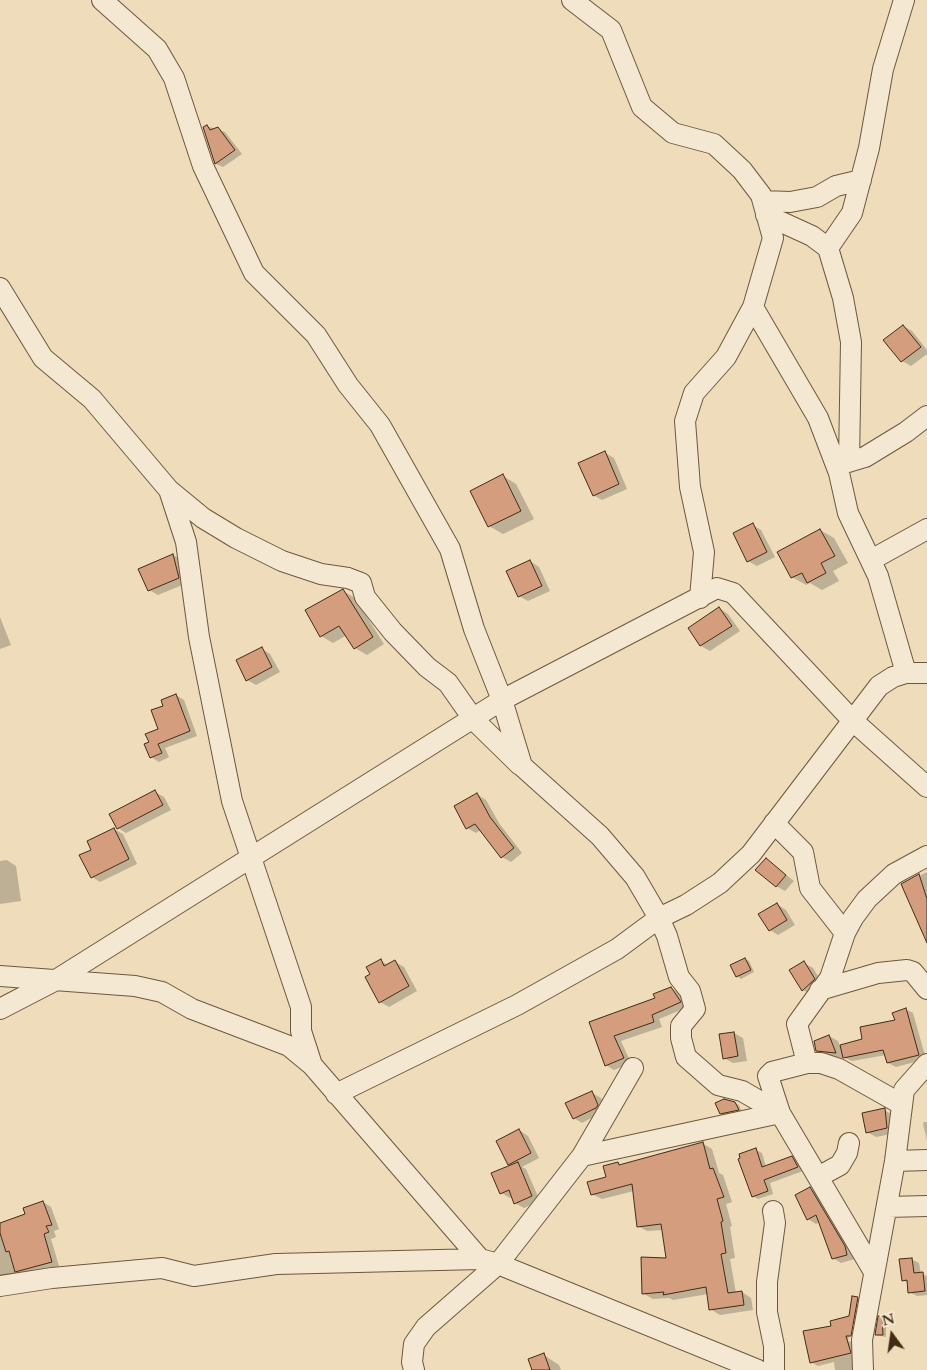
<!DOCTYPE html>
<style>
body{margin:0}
#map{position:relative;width:927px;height:1370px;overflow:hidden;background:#eedcba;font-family:Cardo,serif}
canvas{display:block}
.north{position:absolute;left:867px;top:1310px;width:50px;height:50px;-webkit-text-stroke:4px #f4e8d2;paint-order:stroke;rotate:346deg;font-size:14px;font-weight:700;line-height:20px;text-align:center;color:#422c15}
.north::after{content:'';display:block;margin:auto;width:18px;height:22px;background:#422c15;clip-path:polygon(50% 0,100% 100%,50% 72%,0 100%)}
</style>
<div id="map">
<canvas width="927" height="1370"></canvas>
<div class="north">N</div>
</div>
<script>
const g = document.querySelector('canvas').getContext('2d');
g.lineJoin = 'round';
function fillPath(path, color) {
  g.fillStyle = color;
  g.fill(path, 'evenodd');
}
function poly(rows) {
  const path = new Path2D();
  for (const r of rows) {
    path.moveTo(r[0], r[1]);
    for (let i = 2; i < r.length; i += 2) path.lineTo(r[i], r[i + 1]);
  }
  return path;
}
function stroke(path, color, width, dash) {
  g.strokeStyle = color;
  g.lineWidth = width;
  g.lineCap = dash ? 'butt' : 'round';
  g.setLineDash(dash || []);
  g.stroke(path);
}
fillPath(poly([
 [207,126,225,132,242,154,223,167,216,164,204,127],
 [903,326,912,331,927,350,927,354,911,366,902,361,885,340],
 [605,453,614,458,627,489,602,500,593,495],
 [503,476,516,484,534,519,503,534,489,526,472,491],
 [752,525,761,530,775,557,757,566,748,561],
 [820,530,834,538,848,563,833,571,839,581,822,590,810,583,806,585,792,577],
 [173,555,182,560,187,583,158,595,149,590],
 [530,561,539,567,550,591,528,601,519,596],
 [343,591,355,598,384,644,367,655,355,648,347,635,333,643,321,636],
 [719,608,728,614,740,631,710,651,701,646,690,628],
 [0,617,11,645,0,649],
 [262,649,270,654,280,672,256,685,247,680],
 [176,695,184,700,197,736,165,748,169,757,159,762,151,757,150,743,160,729,165,706],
 [155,792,164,797,171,810,126,833,118,828],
 [477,794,486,800,499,823,522,853,511,862,502,857,481,830,476,833,467,828],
 [114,829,123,834,137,864,100,882,92,877],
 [766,859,794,881,785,891,776,886],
 [7,860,16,866,21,901,0,904,0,861],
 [927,872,927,931,903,884],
 [777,904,786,910,795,925,778,935,770,930],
 [745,959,749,961,754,972,741,979,737,976],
 [381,961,388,965,395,962,404,967,417,991,389,1007,380,1002,372,974],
 [804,963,813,968,823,984,811,995,803,990],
 [671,988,680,993,688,1007,659,1019,662,1027,621,1041,631,1063,614,1070,606,1065,590,1022,656,999],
 [905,1009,913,1013,926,1059,896,1067,888,1063,886,1055,852,1061,845,1058,826,1056,817,1050,829,1036,838,1041,840,1046,864,1040,897,1021],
 [734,1033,743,1038,747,1061,733,1063,724,1058],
 [592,1093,601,1098,606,1110,582,1123,574,1118],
 [735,1103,739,1105,742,1112,725,1115,721,1113],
 [884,1110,893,1115,896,1133,876,1137,867,1132],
 [924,1122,927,1122,927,1140,923,1124],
 [519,1130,528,1136,539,1158,522,1167,526,1169,540,1201,524,1208,515,1203,513,1197,510,1198,501,1193,512,1166,509,1164],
 [702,1143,712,1149,719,1173,723,1175,732,1202,726,1204,732,1226,730,1227,735,1258,730,1259,736,1293,742,1292,751,1298,753,1310,720,1315,710,1309,708,1294,673,1300,669,1298,653,1299,644,1294,668,1259,663,1230,647,1231,638,1226,634,1191,602,1199,592,1194,618,1163,622,1165],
 [756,1150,762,1153,766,1167,792,1158,798,1161,803,1171,770,1183,773,1194,758,1199,753,1196],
 [810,1189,818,1193,853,1252,855,1259,841,1263,833,1258,820,1222,816,1224,808,1219],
 [43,1202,51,1207,59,1229,54,1231,56,1237,51,1239,59,1266,7,1278,0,1283,0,1224,27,1215],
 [911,1259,919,1263,921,1274,927,1276,927,1295,917,1296,909,1292,908,1283,903,1280],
 [858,1298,864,1302,857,1370,835,1370,834,1362,818,1366,811,1362,832,1327,850,1317],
 [852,1320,855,1320,851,1342,848,1341],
 [882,1318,886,1320,886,1337,876,1335],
 [544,1355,559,1365,561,1370,534,1370]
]), '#0003');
const building = poly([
 [207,125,210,130,218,127,235,150,215,164,203,127,207,125],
 [903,325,921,347,901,362,883,340,903,325],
 [605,451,619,484,593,496,578,463,605,451],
 [503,474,521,511,488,527,470,491,503,474],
 [753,523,767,552,747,562,733,533,753,523],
 [820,529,835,556,821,563,826,573,807,583,802,573,791,578,777,552,820,529],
 [173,554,179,578,148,591,138,569,173,554],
 [530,560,542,586,518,597,506,571,530,560],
 [343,589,373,637,354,649,339,626,320,637,305,610,343,589],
 [719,607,732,626,700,646,688,628,719,607],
 [262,647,272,667,246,681,236,660,262,647],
 [176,694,190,731,158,744,162,753,150,758,144,744,149,742,145,734,158,729,151,710,163,706,161,700,176,694],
 [155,790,163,805,117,829,109,814,155,790],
 [477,793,490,817,514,848,501,858,475,824,466,829,454,806,477,793],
 [114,828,129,859,91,878,79,855,91,850,87,841,114,828],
 [766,858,786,875,776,887,755,870,766,858],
 [919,874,927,899,927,943,901,884,919,874],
 [777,903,787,920,769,931,758,914,777,903],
 [745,958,751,970,736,977,730,965,745,958],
 [381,959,384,966,395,960,409,986,379,1003,365,977,370,974,366,967,381,959],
 [804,961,815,979,802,991,789,970,804,961],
 [671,987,681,1002,652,1015,654,1022,614,1036,624,1058,605,1066,589,1022,655,998,653,994,671,987],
 [906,1008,919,1055,887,1063,883,1050,843,1058,840,1045,862,1039,860,1027,895,1020,892,1013,906,1008],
 [734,1032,738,1056,723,1059,719,1034,734,1032],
 [829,1035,836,1053,816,1051,814,1041,829,1035],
 [592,1091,598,1105,596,1108,573,1119,565,1103,592,1091],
 [724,1099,735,1102,739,1110,720,1114,715,1103,724,1099],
 [885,1108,887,1128,866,1133,862,1113,885,1108],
 [519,1129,531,1153,508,1165,496,1141,519,1129],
 [703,1142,710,1169,713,1168,724,1197,717,1199,723,1221,721,1222,726,1253,721,1254,728,1293,742,1291,744,1305,709,1310,706,1287,663,1295,664,1292,642,1294,641,1257,666,1258,661,1224,637,1227,632,1184,591,1195,587,1182,606,1177,603,1166,618,1162,619,1165,703,1142],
 [756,1148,762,1167,792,1156,798,1167,764,1180,768,1191,752,1197,738,1159,740,1158,739,1154,756,1148],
 [518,1162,532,1196,514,1204,509,1190,500,1194,491,1173,518,1162],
 [810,1187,845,1246,847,1255,832,1259,816,1215,807,1220,795,1195,810,1187],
 [43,1201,52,1225,46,1226,49,1232,44,1234,52,1262,15,1272,9,1251,6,1252,0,1233,0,1223,25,1214,23,1208,43,1201],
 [912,1258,914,1273,923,1272,925,1291,908,1293,907,1280,902,1281,899,1259,912,1258],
 [852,1296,858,1297,851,1336,846,1336,851,1353,810,1363,803,1331,831,1326,830,1321,849,1316,852,1296],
 [878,1316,882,1316,883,1335,875,1335,878,1316],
 [544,1353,550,1370,532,1370,528,1359,544,1353]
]);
fillPath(building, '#d49d7d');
stroke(building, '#422c15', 1);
const minor = poly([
 [102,0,157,49,174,78,203,166,254,273,316,335,348,385,380,425,450,549,474,629,502,700,522,766,600,836,635,877,659,918,667,936,679,977,690,991,695,1009,681,1026,681,1038,686,1057,718,1085,742,1091,780,1113,582,1156],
 [572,0,611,30,642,107,673,133,714,144,742,170,761,195,773,238,753,307,726,357,694,393,685,421,690,487,704,552,700,598],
 [763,201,790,202,817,197,836,186,861,180],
 [766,215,812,236,828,248],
 [0,288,43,358,92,399,169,490,203,518,236,538,282,561,321,574,348,578,361,583,365,597,393,632,427,667,448,683,474,720,520,765],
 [753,307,818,418,839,473,848,513,878,576,906,673],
 [849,462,851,342,843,298,828,248,852,213,869,148,883,69,904,0],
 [838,465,865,457,906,432,927,416],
 [169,490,186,542,199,637,232,801,301,1007,301,1031,312,1065],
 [871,560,927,529],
 [774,823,803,852,810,888,845,933],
 [0,976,135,986,162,992,192,1009,289,1046,312,1065,480,1259],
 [820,990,878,973,907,970,913,972,927,989],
 [0,1009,56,980,502,700,717,588,733,593,852,720,927,787],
 [807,1063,797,1024,830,978,845,933,853,918,867,899,894,874,927,856],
 [336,1094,517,1005,617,949,659,918,686,905,720,883,751,854,879,686,893,677,906,673,927,673],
 [895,1161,927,1160],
 [818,1177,840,1165,847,1153,849,1143],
 [887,1207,927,1206],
 [773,1211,775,1223,767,1282,767,1312,774,1346,774,1370],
 [874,1272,780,1113,768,1076,772,1072,807,1063,821,1063,839,1069,901,1104],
 [0,1286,52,1278,162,1268,194,1276,276,1264,480,1259,498,1264,758,1370],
 [414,1370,412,1362,414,1344,426,1327,498,1264,582,1156,633,1068],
 [863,1370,862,1340,895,1161,904,1090,927,1064]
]);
stroke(minor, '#6d583e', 22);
stroke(minor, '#f4e8d2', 20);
</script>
